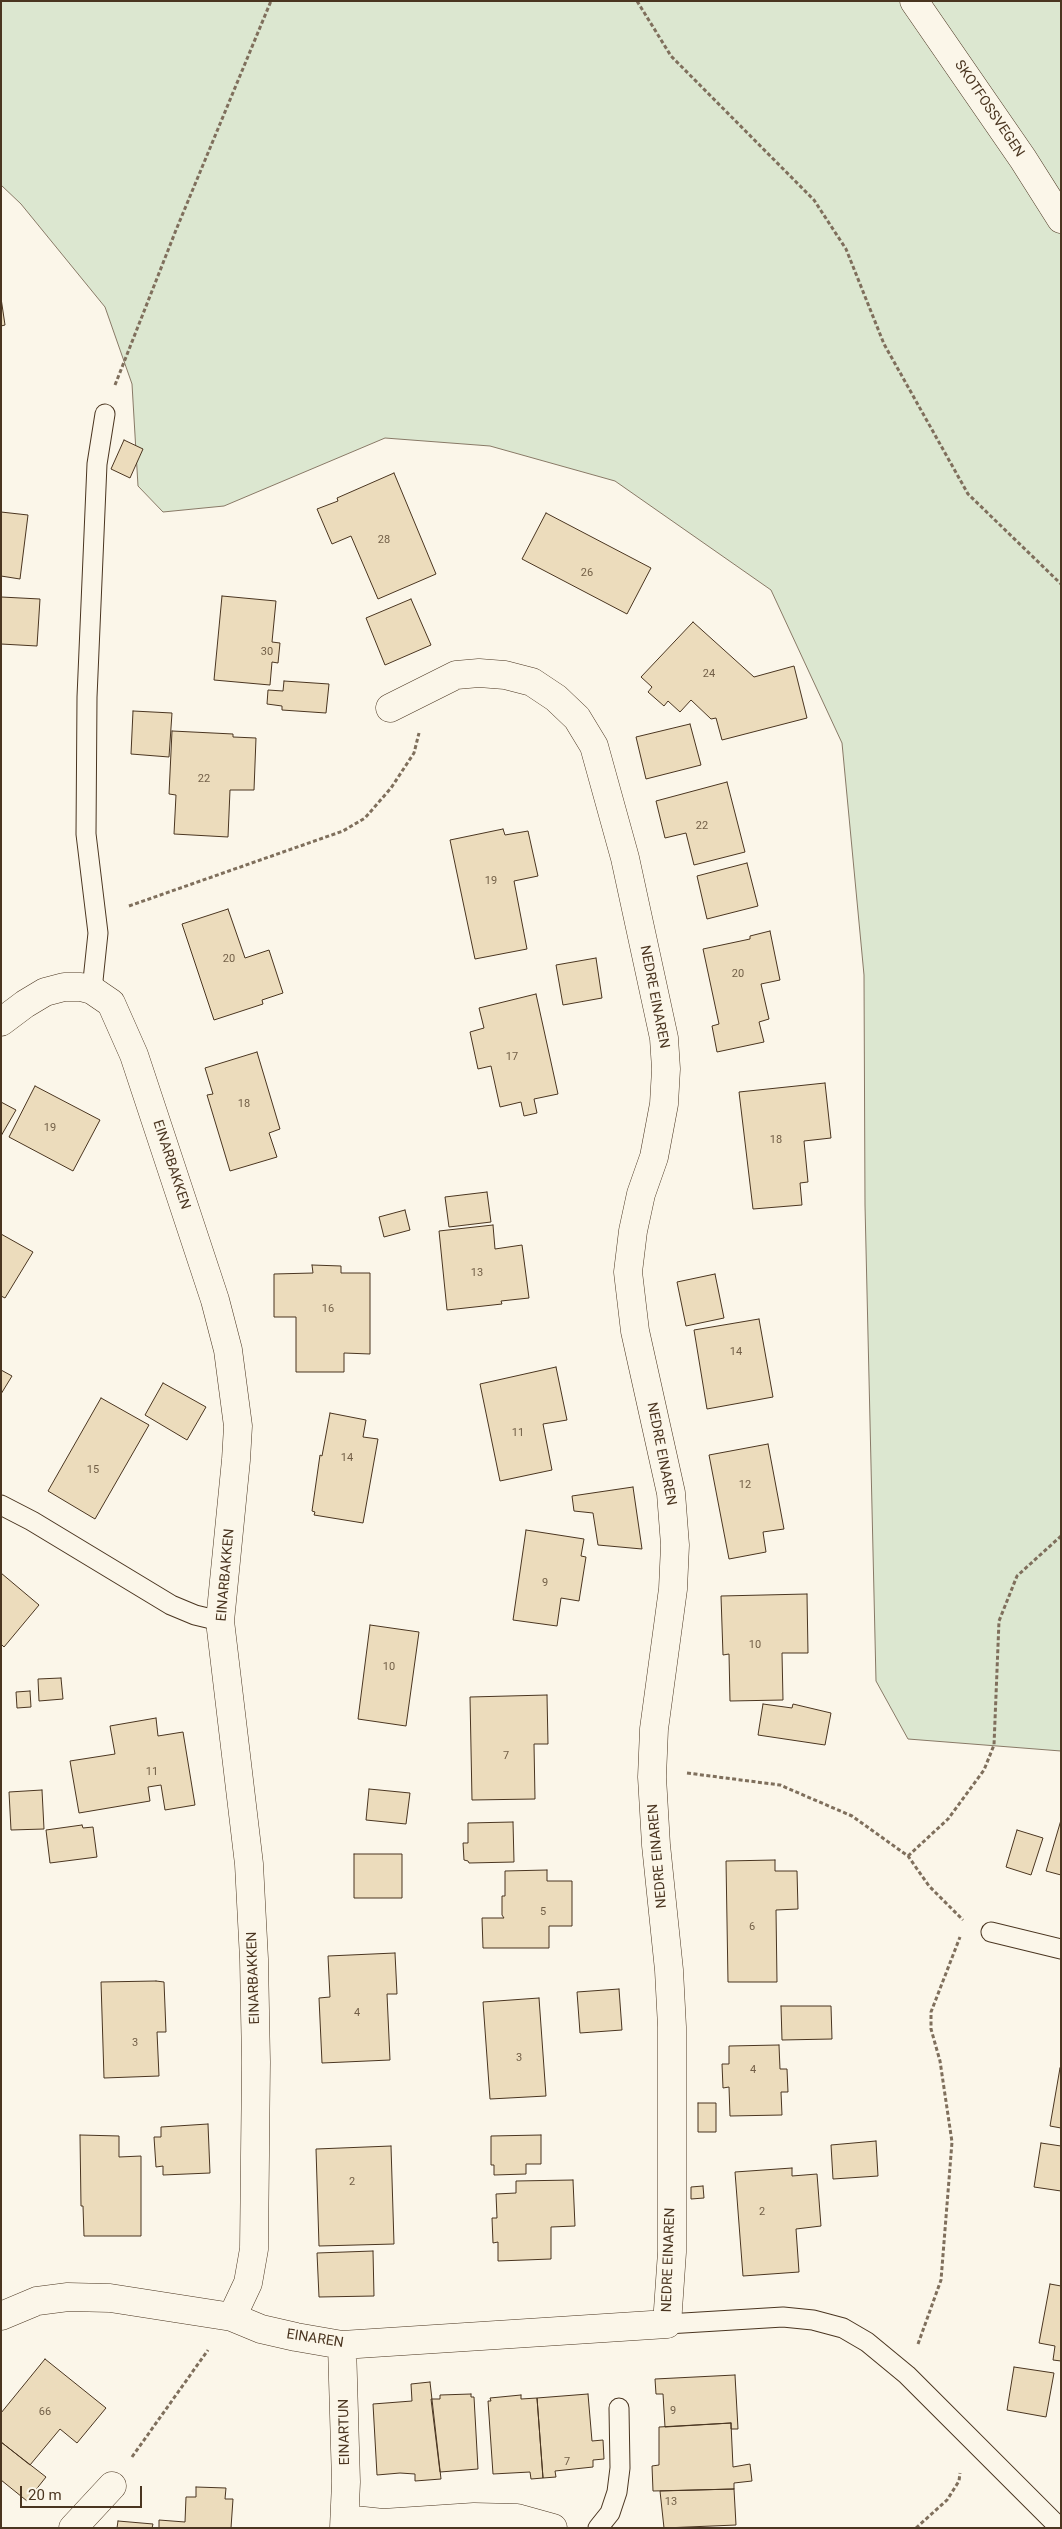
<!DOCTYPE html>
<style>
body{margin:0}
#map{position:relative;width:1062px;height:2529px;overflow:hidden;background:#fbf6e9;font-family:Roboto,sans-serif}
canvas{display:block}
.frame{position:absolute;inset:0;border:2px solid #4a3520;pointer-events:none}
.scale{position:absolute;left:20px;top:2486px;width:122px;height:22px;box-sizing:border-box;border:2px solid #4a3520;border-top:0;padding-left:6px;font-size:15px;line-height:18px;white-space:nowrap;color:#4a3520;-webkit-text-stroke:4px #fbf6e9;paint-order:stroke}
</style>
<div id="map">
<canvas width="1062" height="2529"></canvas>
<div class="frame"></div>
<div class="scale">20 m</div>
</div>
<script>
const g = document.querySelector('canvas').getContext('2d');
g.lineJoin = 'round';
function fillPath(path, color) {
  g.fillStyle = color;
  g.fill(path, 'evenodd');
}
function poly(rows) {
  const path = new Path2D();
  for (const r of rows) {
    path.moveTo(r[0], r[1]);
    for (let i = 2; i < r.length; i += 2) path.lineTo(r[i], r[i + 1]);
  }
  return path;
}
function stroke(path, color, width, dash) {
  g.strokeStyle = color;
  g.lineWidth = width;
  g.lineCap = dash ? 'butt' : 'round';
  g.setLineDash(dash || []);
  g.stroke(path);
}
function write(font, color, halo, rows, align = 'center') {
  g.font = font + ' Roboto,sans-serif';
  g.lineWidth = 4;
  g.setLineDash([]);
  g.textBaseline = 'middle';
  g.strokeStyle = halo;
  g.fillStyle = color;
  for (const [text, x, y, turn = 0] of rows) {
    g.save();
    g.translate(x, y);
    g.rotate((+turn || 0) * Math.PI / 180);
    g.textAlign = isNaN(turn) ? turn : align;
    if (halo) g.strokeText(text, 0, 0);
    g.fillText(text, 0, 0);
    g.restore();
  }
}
const green = poly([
 [1,1,1061,1,1061,1751,908,1739,876,1681,865,1205,864,975,842,743,771,590,615,481,490,446,385,438,224,506,163,512,138,486,132,384,105,307,21,204,1,185,1,1]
]);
fillPath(green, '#dce7d0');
stroke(green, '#887966', 1);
const building = poly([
 [1,298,5,325,1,326,1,298],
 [124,440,143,449,130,478,111,469,124,440],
 [394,473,436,574,378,599,351,536,332,544,317,509,338,501,337,498,394,473],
 [1,512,28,515,20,579,1,576,1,512],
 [546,513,651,568,627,614,522,559,546,513],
 [222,596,276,601,272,642,280,643,278,663,272,662,270,685,214,680,222,596],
 [1,597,40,599,37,646,1,644,1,597],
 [411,599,431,645,385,665,366,618,411,599],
 [693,622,754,677,794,666,807,718,722,740,716,718,711,719,691,700,680,712,668,701,664,706,648,692,652,687,641,677,693,622],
 [284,681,329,684,326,713,282,710,282,706,267,704,268,690,283,691,284,681],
 [133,711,172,713,169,757,131,754,133,711],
 [690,724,701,765,646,779,636,737,690,724],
 [172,731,233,734,233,737,256,738,254,790,230,790,228,837,174,834,176,795,169,794,172,731],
 [727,782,745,852,694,865,686,833,665,838,656,801,727,782],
 [503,829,505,835,528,831,538,876,514,881,527,949,475,959,450,840,503,829],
 [747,863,758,906,707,919,697,876,747,863],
 [228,909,245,958,269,950,283,993,262,1000,263,1004,214,1020,182,924,228,909],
 [770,931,780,980,761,984,769,1019,759,1022,764,1042,717,1052,712,1026,719,1024,703,949,750,939,750,936,770,931],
 [596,958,602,998,563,1005,556,965,596,958],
 [536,994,558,1094,534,1099,537,1113,524,1116,521,1102,500,1107,491,1066,478,1069,470,1032,484,1028,479,1008,536,994],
 [257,1052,280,1129,269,1133,277,1157,230,1171,207,1095,213,1094,205,1068,257,1052],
 [825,1083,831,1138,804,1141,808,1182,800,1183,802,1205,753,1209,739,1092,825,1083],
 [35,1086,100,1120,73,1171,9,1137,35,1086],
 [1,1102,16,1110,1,1136,1,1102],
 [487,1192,491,1222,449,1227,445,1197,487,1192],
 [405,1210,410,1230,384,1237,379,1217,405,1210],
 [493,1225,495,1249,522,1245,529,1298,501,1301,502,1304,447,1310,439,1231,493,1225],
 [1,1234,33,1252,5,1298,1,1296,1,1234],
 [312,1265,341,1266,341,1273,370,1273,370,1354,344,1353,344,1372,296,1372,296,1317,274,1317,274,1274,313,1273,312,1265],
 [715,1274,724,1318,686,1326,677,1282,715,1274],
 [759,1319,773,1397,707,1409,694,1330,759,1319],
 [556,1367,567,1420,543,1424,552,1470,500,1481,480,1384,556,1367],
 [1,1370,12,1376,1,1394,1,1370],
 [163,1383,206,1407,187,1440,145,1415,163,1383],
 [101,1398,149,1425,95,1519,48,1491,101,1398],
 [330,1413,366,1420,363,1437,378,1439,363,1523,314,1515,315,1512,312,1511,320,1455,322,1456,330,1413],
 [768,1444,784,1529,763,1532,766,1552,729,1559,709,1455,768,1444],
 [633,1487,642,1549,598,1545,593,1513,574,1511,572,1496,633,1487],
 [526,1530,584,1539,581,1556,586,1557,579,1601,561,1598,557,1626,513,1620,526,1530],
 [1,1573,39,1605,4,1647,1,1644,1,1573],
 [807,1594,808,1653,782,1653,783,1700,730,1701,729,1654,723,1655,721,1596,807,1594],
 [370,1625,419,1632,406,1726,358,1719,370,1625],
 [61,1678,63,1699,39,1701,38,1679,61,1678],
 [30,1691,31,1707,17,1708,16,1692,30,1691],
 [547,1695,548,1744,534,1744,535,1799,472,1800,470,1697,547,1695],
 [763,1704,792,1708,793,1704,831,1713,825,1745,758,1735,763,1704],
 [156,1718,158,1736,183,1732,195,1805,165,1810,161,1785,148,1787,150,1801,79,1813,70,1761,115,1754,110,1726,156,1718],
 [369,1789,410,1793,406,1824,366,1820,369,1789],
 [42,1790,44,1829,11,1830,9,1792,42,1790],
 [1061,1820,1061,1875,1046,1871,1061,1820],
 [513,1822,514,1862,469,1863,468,1861,464,1860,463,1843,468,1843,468,1823,513,1822],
 [82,1825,83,1828,93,1827,97,1857,50,1863,46,1830,82,1825],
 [1017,1830,1043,1838,1031,1875,1006,1867,1017,1830],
 [354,1854,402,1854,402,1898,354,1898,354,1854],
 [775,1860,775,1871,797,1871,798,1909,776,1910,777,1982,728,1982,726,1861,775,1860],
 [547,1870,547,1881,572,1881,572,1926,549,1926,549,1948,483,1948,482,1918,504,1918,502,1915,502,1896,505,1896,505,1871,547,1870],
 [395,1953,397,1994,387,1994,390,2060,322,2063,319,1998,330,1997,328,1956,395,1953],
 [156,1981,164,1982,166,2032,157,2032,159,2076,104,2078,101,1982,156,1981],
 [619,1989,622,2030,580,2033,577,1992,619,1989],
 [539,1998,546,2096,490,2099,483,2002,539,1998],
 [781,2006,831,2006,832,2039,782,2040,781,2006],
 [779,2045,780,2069,787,2069,788,2092,781,2092,782,2115,730,2116,729,2087,723,2088,722,2064,729,2064,729,2046,779,2045],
 [1060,2068,1061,2068,1061,2128,1050,2126,1060,2068],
 [698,2103,716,2103,716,2132,698,2132,698,2103],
 [208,2124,210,2173,163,2175,163,2166,156,2167,154,2137,161,2137,161,2127,208,2124],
 [80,2135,119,2136,119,2157,141,2156,141,2236,84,2236,83,2206,81,2206,80,2135],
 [541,2135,541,2164,526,2164,526,2174,494,2175,494,2165,491,2165,491,2136,541,2135],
 [876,2141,878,2176,833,2179,831,2145,876,2141],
 [1041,2143,1061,2146,1061,2191,1034,2187,1041,2143],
 [391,2146,394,2244,319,2246,316,2149,391,2146],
 [792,2168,792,2176,817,2174,821,2226,796,2229,799,2272,743,2276,735,2172,792,2168],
 [573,2180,575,2226,551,2227,551,2259,498,2261,498,2242,493,2243,492,2218,497,2218,496,2194,516,2193,516,2181,573,2180],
 [703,2186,704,2198,691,2199,691,2187,703,2186],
 [373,2251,374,2296,319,2297,317,2253,373,2251],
 [1050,2284,1061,2286,1061,2361,1053,2360,1055,2346,1039,2343,1050,2284],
 [45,2359,106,2408,77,2443,60,2429,30,2465,1,2442,1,2413,45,2359],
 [1014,2367,1054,2373,1046,2417,1007,2410,1014,2367],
 [735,2375,738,2429,731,2429,731,2423,665,2427,663,2394,656,2394,655,2379,735,2375],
 [430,2382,441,2479,415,2481,415,2474,400,2473,377,2475,373,2404,412,2401,411,2384,430,2382],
 [471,2394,471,2397,474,2397,478,2469,440,2472,431,2399,440,2399,440,2395,471,2394],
 [588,2394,592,2441,603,2440,604,2459,593,2460,593,2467,555,2471,556,2477,543,2478,537,2398,588,2394],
 [521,2395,521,2399,537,2398,543,2478,531,2479,530,2472,493,2474,488,2401,491,2401,490,2398,521,2395],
 [731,2423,733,2467,750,2464,752,2481,734,2483,734,2489,653,2491,652,2466,659,2465,659,2427,731,2423],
 [1,2442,46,2477,27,2501,1,2480,1,2442],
 [196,2487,226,2488,225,2499,233,2499,231,2528,159,2528,159,2520,185,2522,186,2497,196,2497,196,2487],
 [734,2489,736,2525,664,2528,660,2491,734,2489],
 [118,2521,153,2524,152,2528,117,2528,118,2521]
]);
fillPath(building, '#ecdcbc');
stroke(building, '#4a3520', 1);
const lane = poly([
 [92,990,98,933,86,834,87,697,97,464,105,414],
 [1,1505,32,1521,171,1605,195,1615,220,1621],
 [991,1932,1061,1949],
 [667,2324,783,2317,813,2320,843,2328,867,2342,907,2375,1060,2528],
 [598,2528,610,2513,617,2492,620,2468,619,2408]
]);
const street = poly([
 [1,1022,25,1004,45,992,64,987,81,987,92,990,111,1003,134,1055,215,1300,228,1350,238,1426,236,1460,220,1621,249,1864,254,1959,256,2062,254,2249,248,2283,232,2317],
 [1,2316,37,2301,68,2297,110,2298,232,2317,261,2329,296,2337,342,2345,667,2324,672,2252,672,2027,669,1970,656,1845,652,1777,654,1729,673,1589,675,1545,671,1493,635,1331,628,1272,633,1231,641,1194,654,1157,664,1104,666,1069,664,1038,625,858,594,746,577,718,556,698,532,682,505,675,479,673,456,675,390,708],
 [342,2345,346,2482,344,2528],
 [345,2519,383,2523,474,2517,517,2518,553,2528],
 [73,2528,112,2486]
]);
const primary = poly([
 [914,1,1023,159,1061,219]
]);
stroke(lane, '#4a3520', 21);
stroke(street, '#4a3520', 29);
stroke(primary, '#4a3520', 29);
stroke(poly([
 [637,1,671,56,814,200,846,249,884,344,968,494,1061,584],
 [115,385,176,230,271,1],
 [129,906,343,831,365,818,391,788,414,753,419,733],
 [687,1773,780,1785,852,1816,908,1856,929,1886,963,1920],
 [908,1856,948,1819,984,1770,994,1745,999,1621,1017,1576,1061,1536],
 [918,2344,941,2280,952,2142,940,2061,931,2029,931,2012,960,1937],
 [132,2457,208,2350],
 [916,2528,947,2500,959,2481,960,2473]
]), '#7f6f5c', 3, [4, 2.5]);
stroke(lane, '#fbf6e9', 19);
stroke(street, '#fbf6e9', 28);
stroke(primary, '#fbf6e9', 28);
write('11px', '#725f47', null, [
 ["28",384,540],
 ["26",587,573],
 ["30",267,652],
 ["24",709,674],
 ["22",204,779],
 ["22",702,826],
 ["19",491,881],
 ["20",229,959],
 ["20",738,974],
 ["17",512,1057],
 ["18",244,1104],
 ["19",50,1128],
 ["18",776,1140],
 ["13",477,1273],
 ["16",328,1309],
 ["14",736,1352],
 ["11",518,1433],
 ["14",347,1458],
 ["15",93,1470],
 ["12",745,1485],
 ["9",545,1583],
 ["10",755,1645],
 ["10",389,1667],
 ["7",506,1756],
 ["11",152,1772],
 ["5",543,1912],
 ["6",752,1927],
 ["4",357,2013],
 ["3",135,2043],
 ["3",519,2058],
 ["4",753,2070],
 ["2",352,2182],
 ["2",762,2212],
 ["9",673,2411],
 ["66",45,2412],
 ["7",567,2462],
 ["13",671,2502]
]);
write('14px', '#4a3520', '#fbf6e9', [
 ["SKOTFOSSVEGEN",989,109,56],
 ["NEDRE EINAREN",654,997,79],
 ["EINARBAKKEN",171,1165,72],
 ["NEDRE EINAREN",661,1454,79],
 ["EINARBAKKEN",226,1575,-85],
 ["NEDRE EINAREN",658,1856,-95],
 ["EINARBAKKEN",254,1978,-92],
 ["NEDRE EINAREN",669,2260,-88],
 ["EINAREN",315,2339,9],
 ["EINARTUN",345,2432,-91]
]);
</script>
